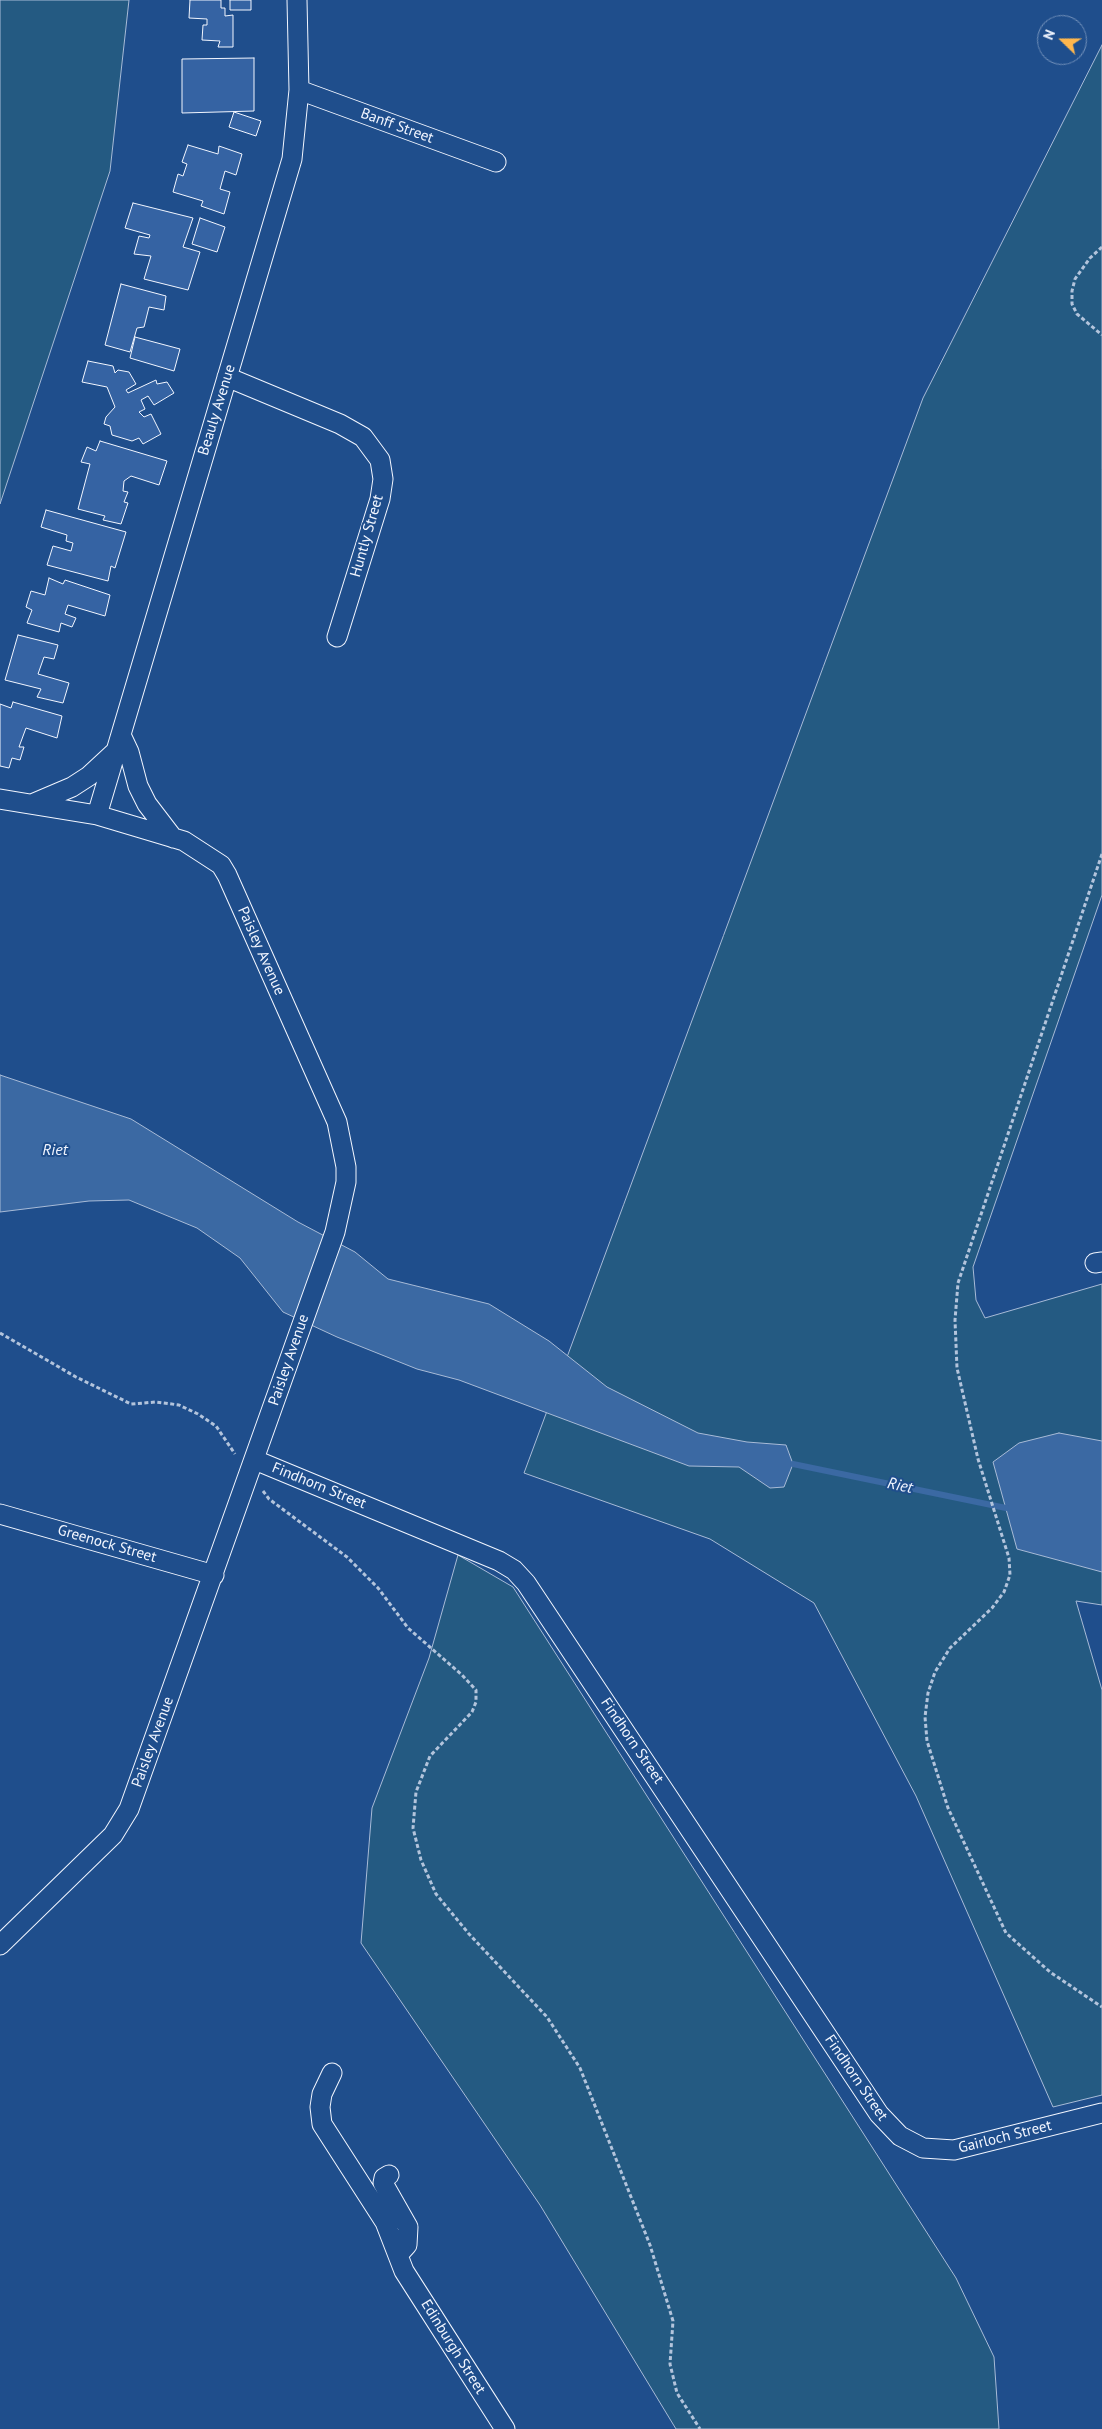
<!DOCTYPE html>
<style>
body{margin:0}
#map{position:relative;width:1102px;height:2429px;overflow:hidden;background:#1f4e8c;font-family:"PT Sans",sans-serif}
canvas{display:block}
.north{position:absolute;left:1037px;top:15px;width:50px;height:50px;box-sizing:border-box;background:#1f4e8c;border:1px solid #7391ba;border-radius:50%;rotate:292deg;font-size:14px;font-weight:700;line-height:20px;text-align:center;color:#f2f6ff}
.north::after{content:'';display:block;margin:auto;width:18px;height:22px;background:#ffb74d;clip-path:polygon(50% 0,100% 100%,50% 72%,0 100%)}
</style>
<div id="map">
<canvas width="1102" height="2429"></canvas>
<div class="north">N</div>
</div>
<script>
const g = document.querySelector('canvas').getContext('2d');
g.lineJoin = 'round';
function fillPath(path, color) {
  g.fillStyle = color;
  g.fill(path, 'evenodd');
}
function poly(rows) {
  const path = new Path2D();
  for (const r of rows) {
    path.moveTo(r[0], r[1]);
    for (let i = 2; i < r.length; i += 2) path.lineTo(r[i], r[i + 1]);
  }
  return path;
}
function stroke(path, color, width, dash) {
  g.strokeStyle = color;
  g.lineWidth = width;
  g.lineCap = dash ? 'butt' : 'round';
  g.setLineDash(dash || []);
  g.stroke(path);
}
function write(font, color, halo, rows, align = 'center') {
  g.font = font + ' "PT Sans",sans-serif';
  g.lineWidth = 4;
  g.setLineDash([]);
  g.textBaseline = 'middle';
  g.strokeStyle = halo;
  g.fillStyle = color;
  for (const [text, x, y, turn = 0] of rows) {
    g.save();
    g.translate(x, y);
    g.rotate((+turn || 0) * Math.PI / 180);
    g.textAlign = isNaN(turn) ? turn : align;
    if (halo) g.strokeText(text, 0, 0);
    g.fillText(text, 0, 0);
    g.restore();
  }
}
const green = poly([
 [0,0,129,0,110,171,0,504,0,0],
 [1102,45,1102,895,973,1267,976,1300,985,1318,1102,1284,1102,1605,1076,1601,1102,1690,1102,2095,1053,2107,916,1796,814,1603,710,1539,524,1473,923,398,1102,45],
 [458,1555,513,1587,956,2278,994,2357,999,2429,676,2429,540,2205,361,1943,372,1808,429,1658,458,1555]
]);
fillPath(green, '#245a82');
stroke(green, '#a8bbd7', 1);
const water = poly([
 [0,1075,131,1119,298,1222,355,1252,388,1279,489,1304,549,1341,607,1387,698,1433,747,1442,786,1445,793,1464,784,1487,770,1488,739,1467,689,1466,459,1380,417,1369,337,1337,283,1312,240,1258,197,1228,129,1200,89,1201,0,1212,0,1075],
 [1059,1433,1102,1441,1102,1572,1017,1549,993,1462,1019,1443,1059,1433]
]);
fillPath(water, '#3b69a3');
stroke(water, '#a8bbd7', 1);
stroke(poly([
 [793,1464,1006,1508]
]), '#3b69a3', 6);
const building = poly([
 [190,0,221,0,221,8,225,8,225,16,233,15,233,47,218,47,220,41,202,40,203,25,207,25,207,19,189,18,190,0],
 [230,0,251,0,251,10,230,10,230,0],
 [254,58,254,111,182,113,182,59,254,58],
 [234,112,261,121,256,136,229,127,234,112],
 [188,145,218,154,219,146,242,154,236,175,225,171,220,189,230,192,224,214,201,206,203,201,173,192,178,174,183,176,187,164,182,162,188,145],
 [133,203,193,218,183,247,200,252,188,290,144,279,151,256,134,254,139,236,149,238,150,235,125,228,133,203],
 [200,218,225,227,217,252,192,244,200,218],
 [121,284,166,296,164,310,149,307,144,327,137,328,130,352,105,345,121,284],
 [135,337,180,349,174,371,130,358,135,337],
 [88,361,113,366,115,373,118,370,129,372,136,384,126,390,128,393,156,380,157,384,167,382,174,393,154,405,148,396,141,400,145,409,139,412,144,417,151,414,161,434,143,444,139,438,132,441,112,435,110,426,104,424,106,417,115,407,107,387,82,382,88,361],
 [100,441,167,461,159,485,131,476,124,481,123,491,128,492,124,502,128,503,121,524,103,520,105,516,78,509,90,464,81,462,87,447,96,451,100,441],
 [46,510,126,532,115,568,111,566,108,581,47,565,53,546,71,551,73,543,66,541,67,535,41,527,46,510],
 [49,578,63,584,65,580,110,595,105,616,68,605,65,614,76,618,72,627,61,623,59,632,27,623,32,610,26,607,31,591,45,595,49,578],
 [18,635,58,645,54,659,44,657,38,674,69,683,63,703,37,697,41,689,5,680,18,635],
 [13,702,62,716,57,738,26,728,19,747,24,747,20,760,12,758,9,768,0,766,0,704,11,708,13,702]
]);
fillPath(building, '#3563a3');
stroke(building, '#f2f6ff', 1);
const street = poly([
 [299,90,496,162],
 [227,377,340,424,363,437,380,460,383,479,380,499,337,637],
 [121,735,129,752,138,786,147,804,173,838],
 [0,799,97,815,184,841,221,865,227,875,337,1122,346,1167,346,1182,335,1232,129,1809,113,1835,0,1945],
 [32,804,72,787,89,776,116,751],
 [97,815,292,159,299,90,297,0],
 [1095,1263,1102,1262],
 [255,1460,499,1561,514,1570,526,1583,879,2114,900,2136,923,2148,954,2150,1102,2113],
 [0,1514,214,1575],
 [332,2073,322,2094,320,2107,322,2124,385,2222,404,2271,505,2429],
 [389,2175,384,2178,383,2183,408,2227,407,2245,398,2255]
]);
stroke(street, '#f2f6ff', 21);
stroke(poly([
 [1102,247,1090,258,1075,279,1072,291,1072,304,1077,314,1102,335],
 [1102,854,958,1283,955,1320,957,1368,978,1459,1009,1558,1010,1575,1004,1592,992,1608,950,1648,935,1672,928,1693,925,1717,927,1741,948,1808,1006,1933,1050,1972,1102,2007],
 [0,1333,76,1377,131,1404,156,1402,179,1405,198,1414,216,1426,235,1454],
 [263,1491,269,1499,347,1557,378,1588,408,1628,462,1675,476,1690,476,1702,472,1712,430,1756,416,1792,413,1828,421,1860,436,1894,469,1934,547,2017,580,2068,650,2245,673,2321,670,2364,677,2393,700,2429]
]), '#b3c4dc', 3, [4, 2.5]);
stroke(street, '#1f4e8c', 19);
write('15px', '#f2f6ff', '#1f4e8c', [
 ["Banff Street",397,126,20],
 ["Beauly Avenue",217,410,-73],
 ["Huntly Street",367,536,-74],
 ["Paisley Avenue",261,951,66],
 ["Paisley Avenue",289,1360,-71],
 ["Findhorn Street",319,1486,22],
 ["Greenock Street",107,1544,16],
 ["Findhorn Street",632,1741,56],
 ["Paisley Avenue",153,1742,-70],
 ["Findhorn Street",856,2078,56],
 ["Gairloch Street",1005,2137,-14],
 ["Edinburgh Street",453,2347,58]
]);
write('italic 16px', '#f2f6ff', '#1f4e8c', [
 ["Riet",55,1150],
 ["Riet",900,1486,12]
]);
</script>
